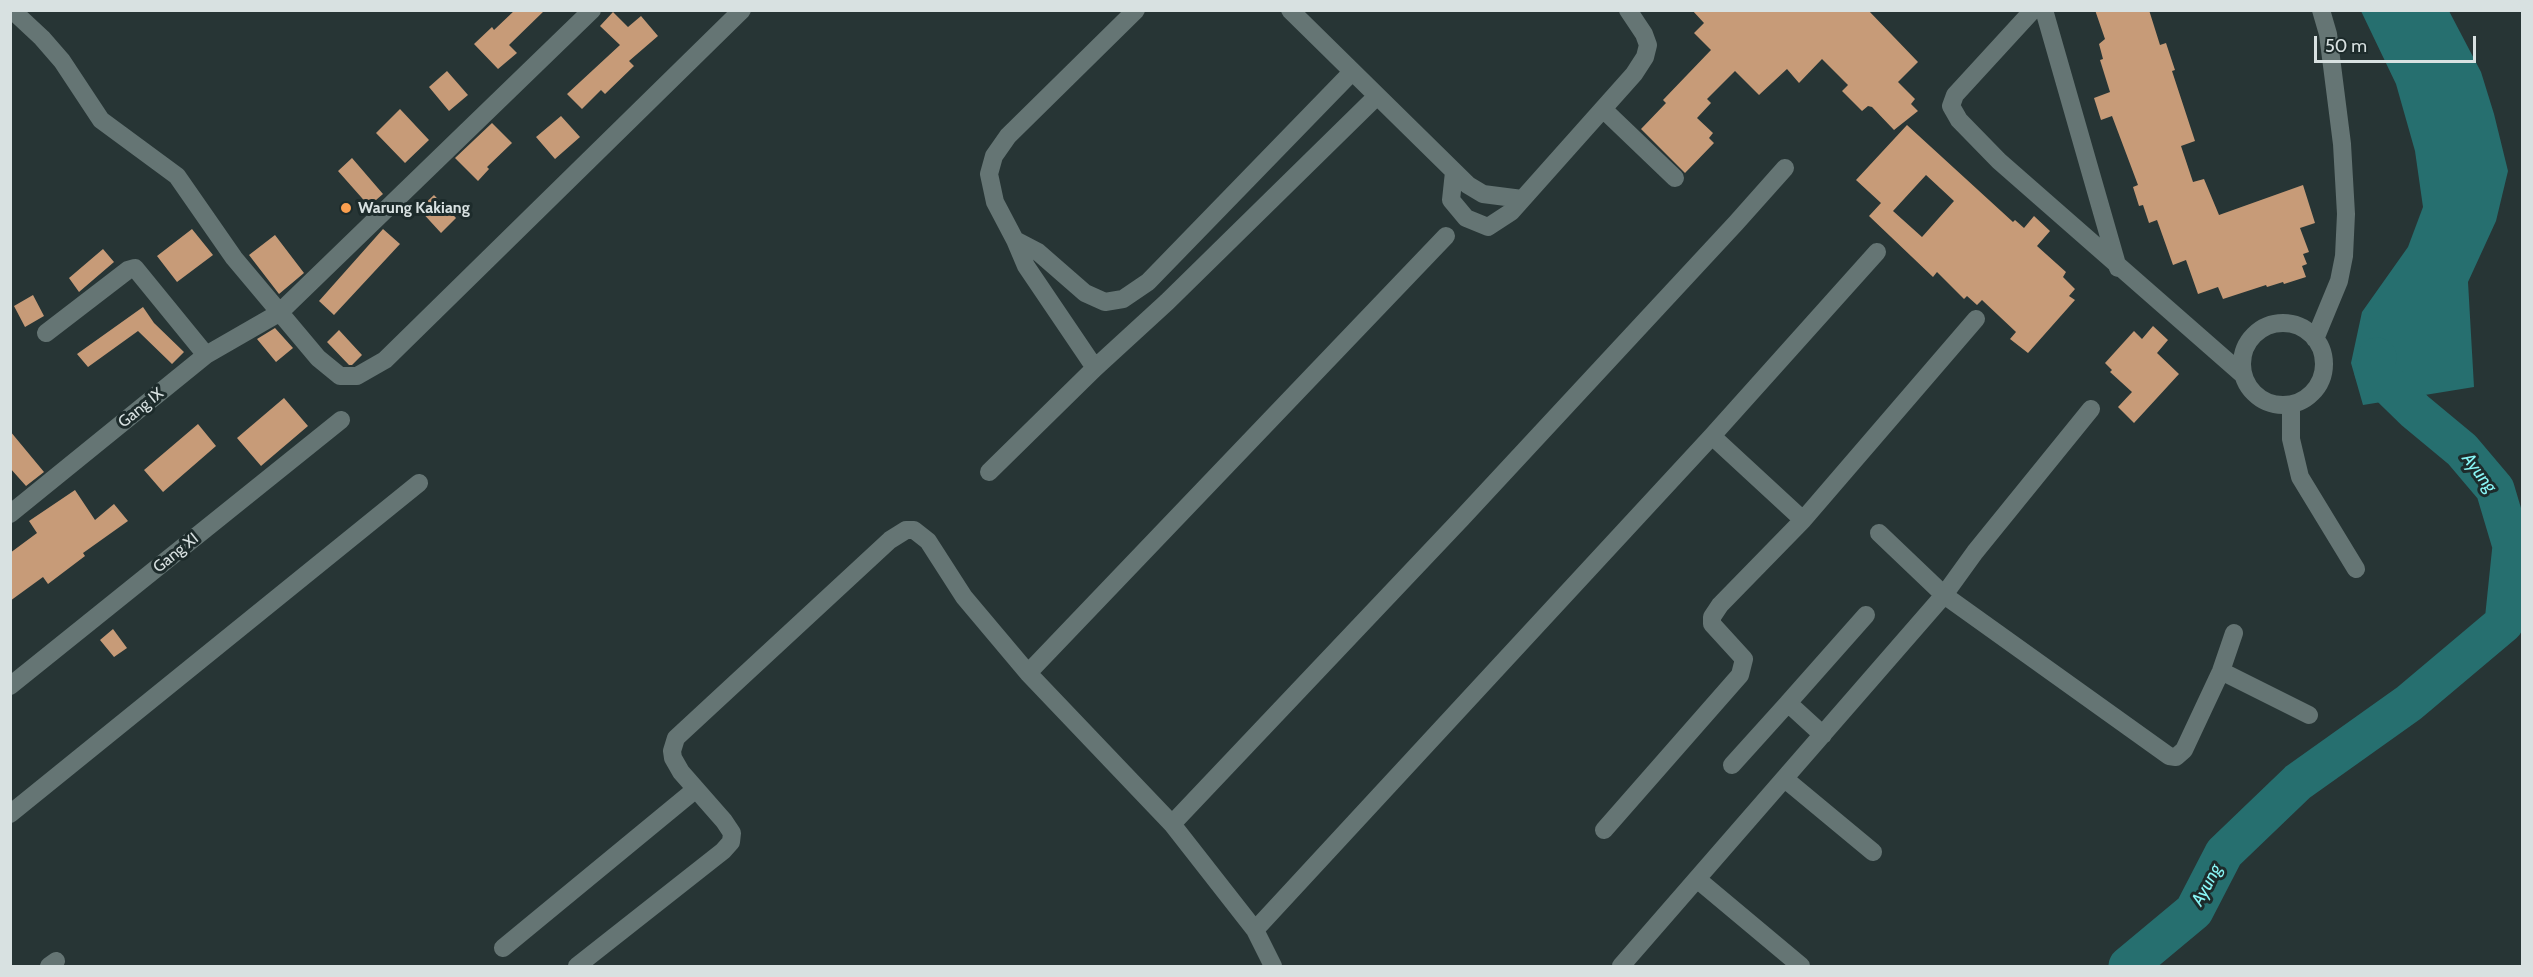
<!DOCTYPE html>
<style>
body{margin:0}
#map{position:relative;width:2533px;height:977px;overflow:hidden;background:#273535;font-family:Cabin,sans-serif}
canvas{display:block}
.frame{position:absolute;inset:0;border:12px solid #d8e1e1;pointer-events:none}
.scale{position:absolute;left:2314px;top:36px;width:162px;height:27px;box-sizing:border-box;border:3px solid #d8e1e1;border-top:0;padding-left:8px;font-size:18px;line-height:21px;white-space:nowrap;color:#d8e1e1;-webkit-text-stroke:4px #1d2b2b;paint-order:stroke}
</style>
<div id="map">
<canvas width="2533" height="977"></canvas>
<div class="frame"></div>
<div class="scale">50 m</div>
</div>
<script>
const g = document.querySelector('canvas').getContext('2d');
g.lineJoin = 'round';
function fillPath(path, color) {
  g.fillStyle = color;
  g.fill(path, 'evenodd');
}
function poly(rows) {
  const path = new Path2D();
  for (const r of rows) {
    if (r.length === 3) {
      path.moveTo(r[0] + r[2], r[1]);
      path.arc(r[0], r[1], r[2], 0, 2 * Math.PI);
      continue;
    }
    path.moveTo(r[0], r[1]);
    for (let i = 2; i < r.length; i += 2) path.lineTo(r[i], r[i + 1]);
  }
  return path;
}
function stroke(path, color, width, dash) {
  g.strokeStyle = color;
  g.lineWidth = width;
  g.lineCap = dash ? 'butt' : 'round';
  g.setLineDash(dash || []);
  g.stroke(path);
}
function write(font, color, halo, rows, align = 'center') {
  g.font = font + ' Cabin,sans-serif';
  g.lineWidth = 6;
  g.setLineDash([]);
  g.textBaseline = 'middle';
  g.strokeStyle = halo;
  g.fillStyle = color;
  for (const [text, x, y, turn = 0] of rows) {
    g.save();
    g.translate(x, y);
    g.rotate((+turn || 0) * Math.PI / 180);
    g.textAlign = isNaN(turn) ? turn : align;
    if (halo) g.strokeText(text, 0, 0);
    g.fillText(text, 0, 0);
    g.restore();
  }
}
fillPath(poly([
 [2361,11,2449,11,2481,72,2494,114,2508,171,2496,221,2468,282,2474,387,2363,405,2351,363,2362,312,2408,247,2423,207,2415,151,2396,84]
]), '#266f6f');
stroke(poly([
 [2128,966,2194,911,2224,853,2298,782,2409,703,2504,623,2512,546,2495,489,2462,450,2415,411,2374,371,2377,357]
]), '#266f6f', 39);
fillPath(poly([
 [515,10,545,10,509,45,517,53,498,69,474,44,492,27,494,30],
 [1692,10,1868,10,1918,62,1898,82,1915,99,1911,104,1918,111,1894,130,1872,107,1868,106,1862,111,1842,91,1848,85,1822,59,1799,83,1787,69,1759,95,1735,71,1707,99,1711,103,1697,118,1713,133,1709,138,1714,143,1685,173,1641,129,1666,103,1663,100,1711,50,1694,33,1704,23],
 [2095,10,2149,10,2160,45,2166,43,2175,70,2172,71,2195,141,2181,146,2193,182,2204,179,2219,215,2303,185,2315,223,2300,228,2309,252,2303,254,2307,264,2302,266,2306,277,2284,284,2283,282,2267,287,2266,285,2223,299,2218,287,2198,294,2186,260,2173,265,2157,220,2149,223,2143,205,2139,206,2133,187,2138,185,2112,116,2101,120,2094,98,2110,92,2100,60,2103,59,2099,44,2105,39],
 [613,12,628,27,641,16,658,36,629,61,634,66,605,94,601,90,582,109,567,94,620,45,600,26],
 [447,71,468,95,449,111,429,87],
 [400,109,429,140,405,163,376,133],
 [561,116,580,137,555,159,536,137],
 [492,123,512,143,487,167,489,169,478,181,455,158],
 [1907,125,2013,222,2015,220,2024,228,2034,216,2050,231,2037,246,2066,272,2063,277,2075,289,2069,296,2075,300,2028,353,2010,339,2016,332,1982,300,1977,305,1967,296,1964,299,1937,272,1933,277,1869,216,1881,203,1856,180],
 [1926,175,1954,201,1922,237,1893,211],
 [352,158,383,194,369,206,338,171],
 [434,195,456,218,441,233,419,209],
 [192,229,213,255,177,282,157,256],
 [383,229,400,244,334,315,319,301],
 [275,235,304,273,279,294,249,255],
 [103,249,114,262,79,292,69,278],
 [33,295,44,316,25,327,14,306],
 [143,307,154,323,184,352,172,364,138,331,88,367,77,354],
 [2153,326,2168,340,2157,353,2179,374,2134,423,2118,407,2132,392,2110,372,2112,370,2105,363,2134,331,2142,339],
 [275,328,293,348,276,362,257,339],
 [339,330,362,355,352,365,349,365,327,342],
 [284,398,308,426,261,466,237,438],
 [198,424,216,446,163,492,144,470],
 [10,431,44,472,26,486,10,468],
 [75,490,95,520,114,504,128,521,83,553,85,556,48,584,43,577,10,601,10,553,37,533,29,521],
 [113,629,127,648,114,657,100,640]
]), '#c79b78');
stroke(poly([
 [12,10,42,38,62,61,101,120,177,176,234,258,318,358,340,376,357,376,385,360,742,10],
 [1136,10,1008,136,994,156,989,174,995,202,1015,240,1026,266,1095,368,1167,302,1376,97],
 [1290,10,1468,185,1483,194,1522,199],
 [2033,10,1955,95,1951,106,1959,120,1999,161,2242,374],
 [2044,10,2118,268],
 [1603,109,1675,178],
 [1454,172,1451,200,1466,218,1488,227,1511,212,1634,74,1645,57,1648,45,1644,34,1628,10],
 [1015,240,1038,252,1085,293,1105,302,1123,299,1148,282,1351,73],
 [2283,364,41],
 [46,333,128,270,135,268,206,355],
 [2315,339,2339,281,2344,256,2346,214,2342,144,2328,34,2321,10],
 [2291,405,2291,439,2300,477,2356,569],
 [1712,436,1803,520],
 [989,472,1095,368],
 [10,514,206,355,279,313,592,10],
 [1879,533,1944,595,2169,756,2176,757,2184,750,2221,671,2234,633],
 [2221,671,2309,715],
 [1028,673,1446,236],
 [10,686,341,420],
 [1788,703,1866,615],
 [1732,765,1788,703,1823,735],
 [1785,779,1873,852],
 [10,814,419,483],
 [1172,824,1462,518,1736,223,1785,168],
 [1604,830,1740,675,1744,659,1712,624,1712,617,1720,605,1803,520,1976,319],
 [1697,879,1801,966],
 [1255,930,1712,436,1877,252],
 [503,948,696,789],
 [49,966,56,961],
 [577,966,723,851,731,842,732,833,724,821,681,772,673,758,672,751,676,738,890,540,906,530,914,530,928,541,964,597,1028,673,1172,824,1255,930,1273,966],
 [1621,966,1944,595,1975,552,2091,409]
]), '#657574', 18);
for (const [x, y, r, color] of [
 [346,208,6,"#fa9f4f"]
]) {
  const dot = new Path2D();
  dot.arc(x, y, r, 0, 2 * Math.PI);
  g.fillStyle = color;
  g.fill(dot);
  stroke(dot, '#1d2b2b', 2);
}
write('bold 16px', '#d8e1e1', '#1d2b2b', [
 ["Warung Kakiang",358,208]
], 'left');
write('16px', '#d8e1e1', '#1d2b2b', [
 ["Gang IX",141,408,-39],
 ["Gang XI",176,553,-39]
]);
write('italic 18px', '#89f6f6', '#1d2b2b', [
 ["Ayung",2479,473,53],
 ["Ayung",2207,885,-62]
]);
</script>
